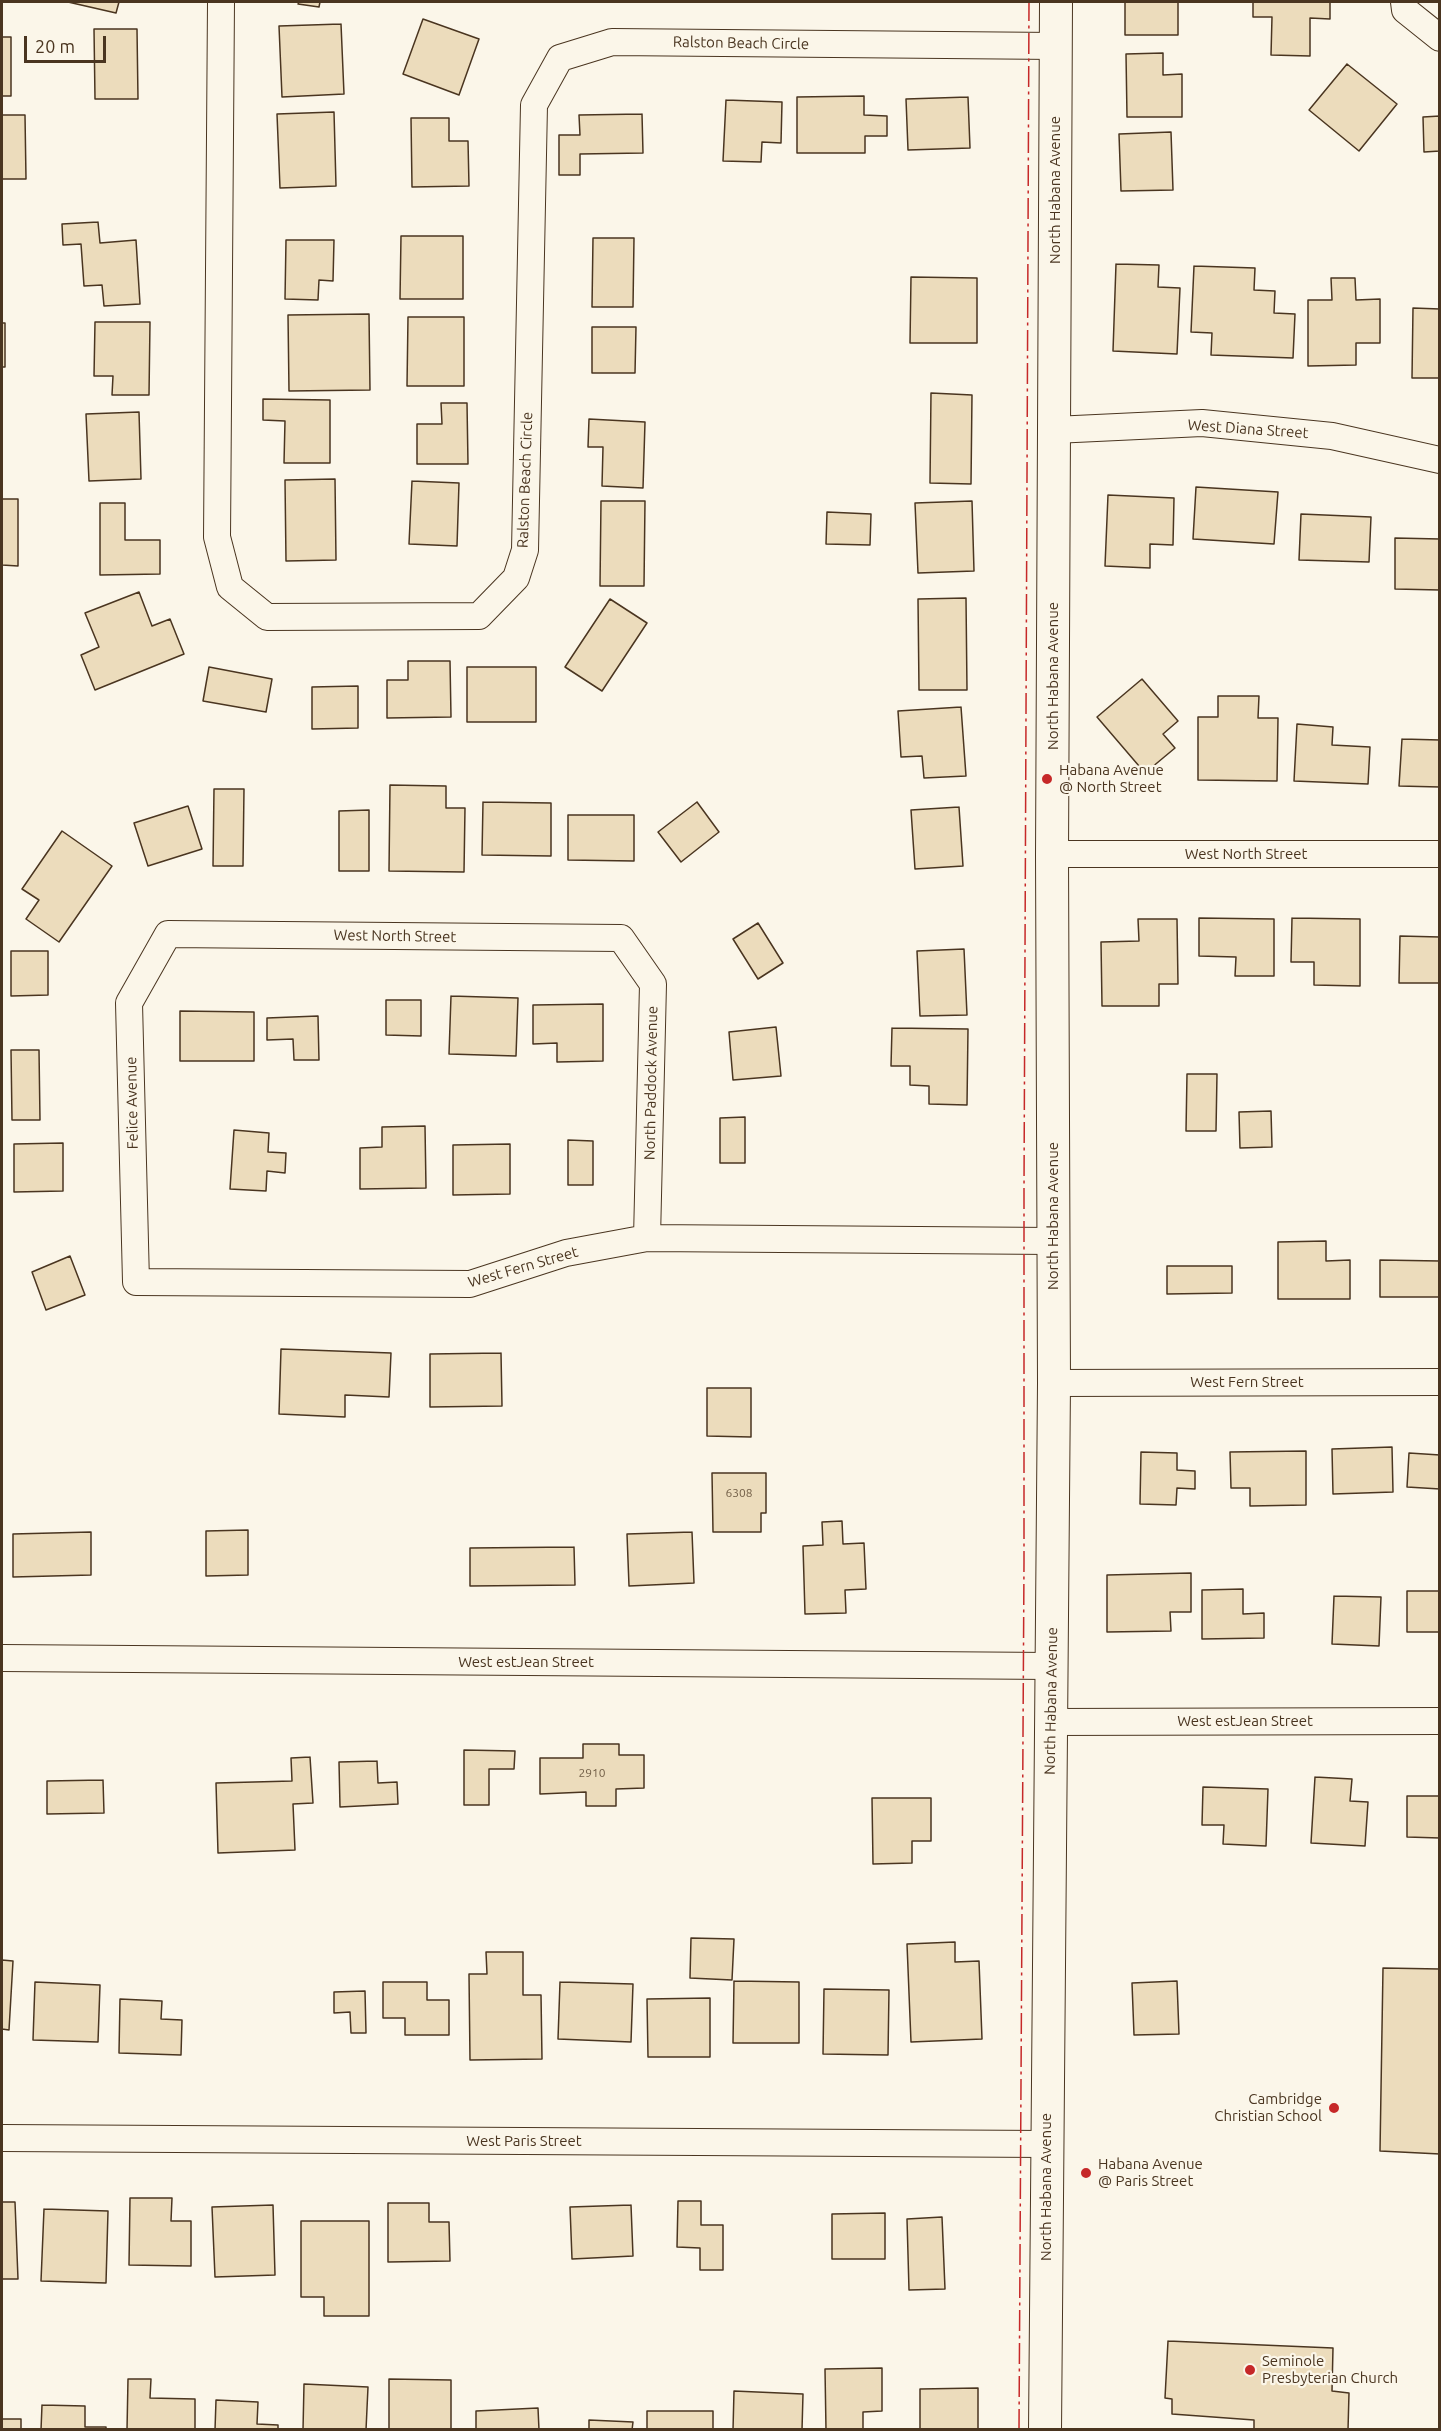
<!DOCTYPE html>
<style>
body{margin:0}
#map{position:relative;width:1441px;height:2431px;overflow:hidden;background:#fbf6e9;font-family:Ubuntu,sans-serif}
canvas{display:block}
.frame{position:absolute;inset:0;border:3px solid #4a3520;pointer-events:none}
.scale{position:absolute;left:24px;top:36px;width:82px;height:27px;box-sizing:border-box;border:3px solid #4a3520;border-top:0;padding-left:8px;font-size:18px;line-height:21px;white-space:nowrap;color:#4a3520;-webkit-text-stroke:4px #fbf6e9;paint-order:stroke}
</style>
<div id="map">
<canvas width="1441" height="2431"></canvas>
<div class="frame"></div>
<div class="scale">20 m</div>
</div>
<script>
const g = document.querySelector('canvas').getContext('2d');
g.lineJoin = 'round';
function fillPath(path, color) {
  g.fillStyle = color;
  g.fill(path, 'evenodd');
}
function poly(rows) {
  const path = new Path2D();
  for (const r of rows) {
    path.moveTo(r[0], r[1]);
    for (let i = 2; i < r.length; i += 2) path.lineTo(r[i], r[i + 1]);
  }
  return path;
}
function stroke(path, color, width, dash) {
  g.strokeStyle = color;
  g.lineWidth = width;
  g.lineCap = dash ? 'butt' : 'round';
  g.setLineDash(dash || []);
  g.stroke(path);
}
function write(font, color, halo, rows, align = 'center') {
  g.font = font + ' Ubuntu,sans-serif';
  g.lineWidth = 4.5;
  g.setLineDash([]);
  g.textBaseline = 'middle';
  g.strokeStyle = halo;
  g.fillStyle = color;
  for (const [text, x, y, turn = 0] of rows) {
    g.save();
    g.translate(x, y);
    g.rotate((+turn || 0) * Math.PI / 180);
    g.textAlign = isNaN(turn) ? turn : align;
    if (halo) g.strokeText(text, 0, 0);
    g.fillText(text, 0, 0);
    g.restore();
  }
}
const building = poly([
 [68,2,119,2,116,13,68,2],
 [299,2,320,2,319,7,298,4,299,2],
 [1125,2,1178,2,1178,35,1125,35,1125,2],
 [1253,2,1330,2,1330,19,1310,18,1310,56,1271,55,1272,17,1253,17,1253,2],
 [423,19,479,39,459,95,403,74,423,19],
 [341,24,344,94,282,97,279,26,341,24],
 [94,29,137,29,138,99,95,99,94,29],
 [2,37,11,37,11,96,2,96,2,37],
 [1163,53,1163,75,1182,74,1182,117,1127,117,1126,54,1163,53],
 [1347,64,1397,104,1359,151,1309,110,1347,64],
 [864,96,864,115,887,116,887,136,865,136,865,153,797,153,797,97,864,96],
 [968,97,970,148,908,150,906,99,968,97],
 [726,100,782,102,781,143,762,142,761,162,723,161,726,100],
 [334,112,336,186,280,188,277,114,334,112],
 [642,114,643,153,580,154,580,175,559,175,559,135,580,135,579,115,642,114],
 [2,115,25,115,26,179,2,179,2,115],
 [1440,116,1440,151,1424,152,1423,117,1440,116],
 [411,118,449,118,449,141,468,141,469,186,412,187,411,118],
 [1171,132,1173,190,1121,191,1119,134,1171,132],
 [98,222,100,243,136,240,140,304,104,306,102,285,84,286,81,244,63,245,62,224,98,222],
 [401,236,463,236,463,299,400,299,401,236],
 [593,238,634,238,633,307,592,307,593,238],
 [286,240,334,240,333,281,319,280,318,300,285,299,286,240],
 [1116,264,1159,265,1158,287,1180,288,1177,354,1113,351,1116,264],
 [1194,266,1255,268,1254,290,1275,291,1274,313,1295,314,1293,358,1211,355,1212,333,1191,332,1194,266],
 [911,277,977,278,977,343,910,343,911,277],
 [1331,278,1355,278,1356,300,1380,299,1380,343,1356,343,1356,365,1308,366,1308,300,1332,300,1331,278],
 [1413,308,1440,309,1440,378,1412,378,1413,308],
 [369,314,370,390,289,391,288,315,369,314],
 [408,317,464,317,464,386,407,386,408,317],
 [95,322,150,322,149,395,112,395,113,376,94,376,95,322],
 [2,323,5,323,5,367,2,367,2,323],
 [592,327,636,327,635,373,592,373,592,327],
 [931,393,972,395,971,484,930,483,931,393],
 [263,399,330,400,330,463,284,463,285,421,263,420,263,399],
 [441,403,467,403,468,464,417,464,417,424,442,424,441,403],
 [139,412,141,479,89,481,86,414,139,412],
 [589,419,645,422,643,488,602,486,603,447,588,447,589,419],
 [335,479,336,560,286,561,285,480,335,479],
 [412,481,459,483,457,546,409,544,412,481],
 [1196,487,1278,492,1274,544,1193,539,1196,487],
 [1108,495,1174,498,1173,545,1150,544,1150,568,1105,566,1108,495],
 [2,499,18,499,18,566,2,565,2,499],
 [601,501,645,501,644,586,600,586,601,501],
 [972,501,974,571,918,573,915,503,972,501],
 [100,503,125,503,125,540,160,540,160,574,100,575,100,503],
 [827,512,871,514,870,545,826,544,827,512],
 [1301,514,1371,517,1369,562,1299,560,1301,514],
 [1395,538,1440,539,1440,590,1395,589,1395,538],
 [139,592,152,626,170,619,184,654,95,690,81,655,99,647,85,613,139,592],
 [966,598,967,690,919,690,918,599,966,598],
 [610,599,647,623,602,691,565,667,610,599],
 [408,661,450,661,451,717,387,718,387,680,408,680,408,661],
 [209,667,272,679,266,712,203,701,209,667],
 [467,667,536,667,536,722,467,722,467,667],
 [1142,679,1178,721,1163,734,1175,748,1145,773,1097,717,1142,679],
 [358,686,358,728,312,729,312,687,358,686],
 [1218,696,1259,696,1258,718,1278,718,1277,781,1198,780,1198,717,1218,717,1218,696],
 [961,707,966,776,924,778,922,756,901,757,898,711,961,707],
 [1297,724,1333,727,1332,745,1370,747,1368,784,1294,781,1297,724],
 [1402,739,1440,740,1440,787,1399,786,1402,739],
 [390,785,446,786,446,808,465,808,464,872,389,871,390,785],
 [214,789,244,789,243,866,213,866,214,789],
 [483,802,551,803,551,856,482,855,483,802],
 [697,802,719,832,681,862,658,832,697,802],
 [188,806,202,849,148,866,134,823,188,806],
 [959,807,963,866,915,869,911,810,959,807],
 [369,810,369,871,339,871,339,811,369,810],
 [568,815,634,815,634,861,568,860,568,815],
 [62,831,112,866,59,942,26,919,39,900,22,889,62,831],
 [1199,918,1274,919,1274,976,1235,976,1236,957,1199,956,1199,918],
 [1292,918,1360,919,1360,986,1314,985,1314,962,1291,962,1292,918],
 [1138,919,1177,919,1178,984,1159,984,1159,1006,1102,1006,1101,942,1139,941,1138,919],
 [758,923,783,963,758,979,733,939,758,923],
 [1400,936,1440,937,1440,983,1399,983,1400,936],
 [964,949,967,1015,920,1016,917,951,964,949],
 [11,951,48,951,48,995,11,996,11,951],
 [451,996,518,998,516,1056,449,1054,451,996],
 [386,1000,421,1000,421,1036,386,1035,386,1000],
 [603,1004,603,1061,557,1062,557,1043,533,1044,533,1005,603,1004],
 [180,1011,254,1012,254,1061,180,1061,180,1011],
 [318,1016,319,1060,294,1060,293,1039,267,1040,267,1018,318,1016],
 [776,1027,781,1076,733,1080,729,1032,776,1027],
 [892,1028,968,1029,967,1105,929,1104,929,1086,910,1085,910,1066,891,1066,892,1028],
 [11,1050,39,1050,40,1120,12,1120,11,1050],
 [1187,1074,1217,1074,1216,1131,1186,1131,1187,1074],
 [1271,1111,1272,1147,1240,1148,1239,1112,1271,1111],
 [745,1117,745,1163,720,1163,720,1118,745,1117],
 [425,1126,426,1188,360,1189,360,1148,382,1147,382,1127,425,1126],
 [234,1130,269,1133,268,1152,286,1153,285,1173,267,1171,266,1191,230,1189,234,1130],
 [568,1140,593,1141,593,1185,568,1185,568,1140],
 [63,1143,63,1191,14,1192,14,1144,63,1143],
 [510,1144,510,1194,453,1195,453,1145,510,1144],
 [1326,1241,1326,1261,1350,1260,1350,1299,1278,1299,1278,1242,1326,1241],
 [70,1256,85,1295,46,1310,32,1272,70,1256],
 [1380,1260,1440,1261,1440,1297,1380,1297,1380,1260],
 [1167,1266,1232,1266,1232,1293,1167,1294,1167,1266],
 [281,1349,391,1353,389,1397,345,1395,345,1417,279,1414,281,1349],
 [501,1353,502,1406,430,1407,430,1354,501,1353],
 [707,1388,751,1388,751,1437,707,1436,707,1388],
 [1392,1447,1393,1492,1333,1494,1332,1449,1392,1447],
 [1306,1451,1306,1505,1250,1506,1250,1488,1231,1488,1230,1452,1306,1451],
 [1141,1452,1177,1453,1177,1470,1195,1471,1195,1489,1177,1488,1176,1505,1140,1504,1141,1452],
 [1409,1453,1440,1455,1440,1489,1407,1487,1409,1453],
 [712,1473,766,1473,766,1513,761,1513,761,1532,713,1532,712,1473],
 [842,1521,843,1544,864,1543,866,1589,845,1590,846,1613,805,1614,803,1546,823,1545,822,1522,842,1521],
 [248,1530,248,1575,206,1576,206,1531,248,1530],
 [91,1532,91,1575,13,1577,13,1534,91,1532],
 [692,1532,694,1583,629,1586,627,1534,692,1532],
 [574,1547,575,1585,470,1586,470,1548,574,1547],
 [1191,1573,1191,1612,1170,1612,1171,1631,1107,1632,1107,1575,1191,1573],
 [1243,1589,1243,1614,1264,1613,1264,1638,1202,1639,1202,1590,1243,1589],
 [1407,1591,1440,1591,1440,1632,1407,1632,1407,1591],
 [1334,1596,1381,1597,1379,1646,1332,1644,1334,1596],
 [583,1744,619,1744,619,1755,644,1755,644,1788,616,1789,616,1806,586,1806,586,1792,540,1794,540,1758,583,1758,583,1744],
 [464,1750,515,1751,514,1769,489,1769,489,1805,464,1805,464,1750],
 [310,1757,313,1803,293,1804,295,1850,218,1853,216,1783,292,1781,291,1758,310,1757],
 [377,1761,378,1783,397,1782,398,1804,340,1807,339,1762,377,1761],
 [1315,1777,1352,1779,1350,1801,1368,1802,1365,1846,1311,1843,1315,1777],
 [103,1780,104,1813,47,1814,47,1781,103,1780],
 [1203,1787,1268,1789,1266,1846,1223,1844,1224,1825,1202,1825,1203,1787],
 [1407,1796,1440,1796,1440,1838,1407,1837,1407,1796],
 [872,1798,931,1798,931,1841,912,1841,912,1863,873,1864,872,1798],
 [691,1938,734,1939,732,1980,690,1978,691,1938],
 [955,1942,955,1962,979,1961,982,2039,911,2042,907,1944,955,1942],
 [486,1952,523,1952,523,1995,541,1995,542,2059,470,2060,469,1974,487,1974,486,1952],
 [2,1960,13,1961,9,2030,2,2029,2,1960],
 [1383,1968,1440,1969,1440,2154,1380,2151,1383,1968],
 [734,1981,799,1982,799,2043,733,2043,734,1981],
 [1177,1981,1179,2034,1134,2035,1132,1983,1177,1981],
 [35,1982,100,1985,98,2042,33,2040,35,1982],
 [383,1982,427,1982,427,2000,449,2000,449,2035,405,2035,405,2018,383,2018,383,1982],
 [560,1982,633,1984,631,2042,558,2039,560,1982],
 [824,1989,889,1990,888,2055,823,2054,824,1989],
 [365,1991,366,2033,351,2033,350,2012,334,2013,334,1992,365,1991],
 [710,1998,710,2057,648,2057,647,1999,710,1998],
 [120,1999,162,2001,161,2019,182,2020,181,2055,119,2053,120,1999],
 [130,2198,172,2198,171,2221,191,2221,191,2266,129,2265,130,2198],
 [678,2201,701,2201,701,2225,723,2225,723,2270,700,2270,700,2248,677,2247,678,2201],
 [2,2202,15,2202,18,2279,2,2279,2,2202],
 [388,2203,429,2203,429,2222,449,2222,450,2261,388,2262,388,2203],
 [273,2205,275,2275,215,2277,212,2207,273,2205],
 [631,2205,633,2256,572,2259,570,2207,631,2205],
 [44,2209,108,2211,106,2283,41,2281,44,2209],
 [885,2213,885,2259,832,2259,832,2214,885,2213],
 [942,2217,945,2289,909,2290,907,2219,942,2217],
 [301,2221,369,2221,369,2316,324,2316,324,2297,301,2297,301,2221],
 [1168,2341,1333,2348,1332,2391,1349,2393,1348,2430,1254,2430,1254,2420,1172,2414,1172,2399,1165,2398,1168,2341],
 [882,2368,882,2411,863,2412,863,2430,826,2430,825,2369,882,2368],
 [128,2379,151,2379,150,2398,195,2399,195,2430,127,2430,128,2379],
 [389,2379,451,2380,451,2430,389,2430,389,2379],
 [304,2384,368,2387,366,2430,303,2430,304,2384],
 [978,2388,978,2430,920,2430,920,2389,978,2388],
 [734,2391,803,2394,802,2430,733,2430,734,2391],
 [216,2400,258,2402,257,2424,278,2425,278,2430,215,2430,216,2400],
 [42,2405,85,2406,85,2427,106,2427,106,2430,41,2430,42,2405],
 [538,2408,539,2430,476,2430,476,2411,538,2408],
 [647,2411,713,2411,713,2430,647,2430,647,2411],
 [2,2419,21,2419,21,2430,2,2430,2,2419],
 [589,2420,633,2422,632,2430,589,2430,589,2420]
]);
fillPath(building, '#ecdcbc');
stroke(building, '#4a3520', 1.5);
const minor = poly([
 [221,2,217,537,230,587,267,617,479,616,516,578,525,550,534,105,560,58,612,42,1056,46],
 [1404,2,1405,10,1440,38],
 [1054,430,1202,423,1332,436,1440,460],
 [1052,854,1440,854],
 [647,1238,653,984,621,938,168,934,129,1003,136,1282,470,1284,566,1253,647,1238,1053,1241],
 [1054,1383,1440,1382],
 [2,1658,1051,1666],
 [1050,1722,1440,1721],
 [2,2138,1046,2144]
]);
const tertiary = poly([
 [1045,2430,1054,1383,1052,854,1056,2]
]);
stroke(minor, '#4a3520', 28);
stroke(tertiary, '#4a3520', 34);
stroke(minor, '#fbf6e9', 26);
stroke(tertiary, '#fbf6e9', 32);
stroke(poly([
 [1019,2430,1024,1562,1024,1190,1029,2]
]), '#c62828', 1.5, [21, 4.5, 3, 4.5]);
for (const [x, y, r, color] of [
 [1047,779,6,"#c62828"],
 [1334,2108,6,"#c62828"],
 [1086,2173,6,"#c62828"],
 [1250,2370,6,"#c62828"]
]) {
  const dot = new Path2D();
  dot.arc(x, y, r, 0, 2 * Math.PI);
  g.fillStyle = color;
  g.fill(dot);
  stroke(dot, '#fbf6e9', 2);
}
write('12px', '#725f47', null, [
 ["6308",739,1493],
 ["2910",592,1773]
]);
write('15px', '#4a3520', '#fbf6e9', [
 ["Ralston Beach Circle",741,43,1],
 ["North Habana Avenue",1055,190,-90],
 ["West Diana Street",1248,429,4],
 ["Ralston Beach Circle",525,480,-88],
 ["North Habana Avenue",1053,676,-90],
 ["West North Street",1246,854],
 ["West North Street",395,936,1],
 ["North Paddock Avenue",651,1083,-89],
 ["Felice Avenue",132,1103,-91],
 ["North Habana Avenue",1053,1216,-90],
 ["West Fern Street",523,1267,-16],
 ["West Fern Street",1247,1382],
 ["West estJean Street",526,1662],
 ["North Habana Avenue",1051,1701,-89],
 ["West estJean Street",1245,1721],
 ["West Paris Street",524,2141],
 ["North Habana Avenue",1046,2187,-90]
]);
write('15px', '#4a3520', '#fbf6e9', [
 ["Habana Avenue",1059,770],
 ["@ North Street",1059,787],
 ["Cambridge",1322,2099,"right"],
 ["Christian School",1322,2116,"right"],
 ["Habana Avenue",1098,2164],
 ["@ Paris Street",1098,2181],
 ["Seminole",1262,2361],
 ["Presbyterian Church",1262,2378]
], 'left');
</script>
